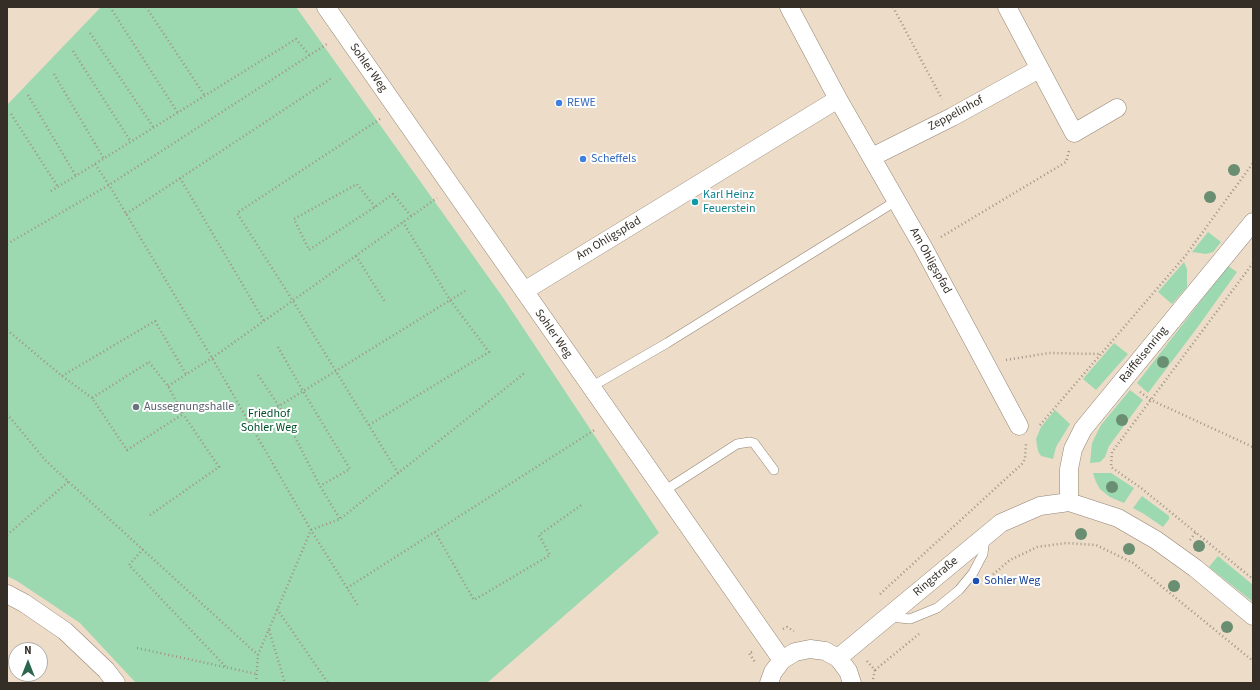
<!DOCTYPE html>
<meta charset="utf-8">
<style>
body{margin:0}
#map{position:relative;width:1260px;height:690px;overflow:hidden;background:#ecdcc8;font-family:"Source Sans 3",sans-serif}
canvas{display:block}
.frame{position:absolute;inset:0;border:8px solid #342e26;pointer-events:none}
.north{position:absolute;left:8px;top:642px;width:40px;height:40px;box-sizing:border-box;background:#fff;border:1px solid #aeaba8;border-radius:50%;rotate:0deg;font-size:11px;font-weight:700;line-height:16px;text-align:center;color:#342e26}
.north::after{content:'';display:block;margin:auto;width:14px;height:18px;background:#2b654d;clip-path:polygon(50% 0,100% 100%,50% 72%,0 100%)}
</style>
<div id="map">
<canvas width="1260" height="690"></canvas>
<div class="frame"></div>
<div class="north">N</div>
</div>
<script>
const g = document.querySelector('canvas').getContext('2d');
g.lineJoin = 'round';
function fillPath(path, color) {
  g.fillStyle = color;
  g.fill(path, 'evenodd');
}
function poly(rows) {
  const path = new Path2D();
  for (const r of rows) {
    path.moveTo(r[0], r[1]);
    for (let i = 2; i < r.length; i += 2) path.lineTo(r[i], r[i + 1]);
  }
  return path;
}
function stroke(path, color, width, dash) {
  g.strokeStyle = color;
  g.lineWidth = width;
  g.lineCap = dash ? 'butt' : 'round';
  g.setLineDash(dash || []);
  g.stroke(path);
}
function write(font, color, halo, rows, align = 'center') {
  g.font = font + ' "Source Sans 3",sans-serif';
  g.lineWidth = 4;
  g.setLineDash([]);
  g.textBaseline = 'middle';
  g.strokeStyle = halo;
  g.fillStyle = color;
  for (const [text, x, y, turn = 0] of rows) {
    g.save();
    g.translate(x, y);
    g.rotate((+turn || 0) * Math.PI / 180);
    g.textAlign = isNaN(turn) ? turn : align;
    if (halo) g.strokeText(text, 0, 0);
    g.fillText(text, 0, 0);
    g.restore();
  }
}
fillPath(poly([
 [101,7,296,7,504,299,659,533,487,683,136,683,80,623,17,581,7,576,7,105],
 [1208,232,1221,242,1213,252,1206,254,1192,252],
 [1184,262,1187,269,1187,287,1172,304,1158,292],
 [1228,266,1237,272,1197,328,1148,393,1137,383],
 [1114,343,1128,354,1096,390,1083,379],
 [1130,390,1143,400,1109,446,1105,457,1100,462,1090,463,1092,443,1101,425],
 [1055,410,1070,424,1056,447,1053,459,1041,456,1038,451,1036,439,1041,427],
 [1093,473,1111,473,1134,488,1124,503,1110,497,1100,489,1096,482],
 [1142,496,1169,516,1169,519,1163,527,1144,514,1133,508],
 [1218,556,1253,585,1253,602,1209,567]
]), '#9cd8b0');
const service = poly([
 [591,387,667,343,896,201],
 [664,491,737,444,750,442,754,443,774,470],
 [889,617,910,619,937,608,959,590,973,573,983,554,985,537]
]);
const minor = poly([
 [326,7,782,660],
 [1007,7,1074,133,1117,108],
 [838,99,923,247,1019,426],
 [872,157,952,117,1039,69],
 [524,291,838,99,789,7],
 [1069,502,1069,469,1073,449,1083,429,1253,222],
 [7,594,24,603,65,631,106,670,116,683],
 [838,658,1001,523,1040,506,1069,502,1118,518,1156,540,1195,568,1253,616],
 [769,683,773,672,782,660,795,652,810,649,825,651,838,658,848,671,852,683]
]);
stroke(service, '#938472', 10);
stroke(minor, '#938472', 19);
stroke(poly([
 [110,7,178,113],
 [146,7,205,96],
 [893,7,942,99],
 [90,33,154,128],
 [73,51,131,142],
 [54,74,104,159],
 [28,95,76,176],
 [11,114,58,187],
 [380,119,237,213,293,301,398,473],
 [95,164,109,185,212,358,311,530,359,607],
 [180,178,264,321],
 [51,191,95,164,296,39,310,56],
 [375,207,357,184,294,219,309,250,375,207,393,194,411,216],
 [126,214,332,78],
 [941,237,1066,162,1069,151],
 [7,244,109,185,327,44],
 [356,256,385,302],
 [1253,263,1112,452,1111,467,1141,488,1253,579],
 [7,330,62,376,92,398],
 [278,347,303,391,350,469,320,486],
 [1006,360,1049,353,1100,354],
 [149,362,168,386,183,414,127,450,92,398,149,362],
 [258,375,279,406,320,486,340,519],
 [62,376,155,321,186,374],
 [168,386,212,358,437,198],
 [1140,392,1151,400,1253,447],
 [7,414,46,461,258,655],
 [250,424,465,291],
 [369,425,489,352,450,300,403,222],
 [1040,425,1186,255,1253,163],
 [150,515,219,467,183,414],
 [435,532,474,600,550,555,539,535,583,504],
 [7,535,69,481],
 [1190,540,1196,532],
 [143,549,129,565,226,667],
 [990,577,1010,560,1037,547,1066,543,1096,545,1133,563,1253,661],
 [347,588,596,429],
 [880,594,1023,463,1025,458,1026,444],
 [277,609,328,683],
 [783,629,787,627,794,631],
 [269,630,285,683],
 [137,648,257,674],
 [752,652,749,653,755,662],
 [867,661,875,670,919,634],
 [873,679,875,670],
 [256,683,258,655,311,530,340,519,526,372]
]), '#a09485', 2.5, [1, 3]);
stroke(service, '#fff', 9);
stroke(minor, '#fff', 18);
g.fillStyle = '#6a8e71';
for (const [x, y] of [
 [1234,170],
 [1210,197],
 [1163,362],
 [1122,420],
 [1112,487],
 [1081,534],
 [1199,546],
 [1129,549],
 [1174,586],
 [1227,627]
]) {
  g.beginPath();
  g.arc(x, y, 6, 0, 2 * Math.PI);
  g.fill();
}
for (const [x, y, r, color] of [
 [559,103,4,"#3f7fe0"],
 [583,159,4,"#3f7fe0"],
 [695,202,4,"#0f9aa8"],
 [136,407,4,"#6b7280"],
 [976,581,4,"#1a4fb4"]
]) {
  const dot = new Path2D();
  dot.arc(x, y, r, 0, 2 * Math.PI);
  g.fillStyle = color;
  g.fill(dot);
  stroke(dot, '#fff', 1.5);
}
write('12px', '#342e26', '#fff', [
 ["Sohler Weg",368,68,55],
 ["Zeppelinhof",956,114,-28],
 ["Am Ohligspfad",609,239,-31],
 ["Am Ohligspfad",930,261,61],
 ["Sohler Weg",553,334,55],
 ["Raiffeisenring",1144,355,-51],
 ["Ringstraße",936,577,-40]
]);
write('12px', '#366cbe', '#fff', [
 ["REWE",567,103],
 ["Scheffels",591,159]
], 'left');
write('12px', '#0d838f', '#fff', [
 ["Karl Heinz",703,195],
 ["Feuerstein",703,209]
], 'left');
write('12px', '#5b616d', '#fff', [
 ["Aussegnungshalle",144,407]
], 'left');
write('12px', '#004f29', '#fff', [
 ["Friedhof",269,414],
 ["Sohler Weg",269,428]
]);
write('12px', '#164399', '#fff', [
 ["Sohler Weg",984,581]
], 'left');
</script>
